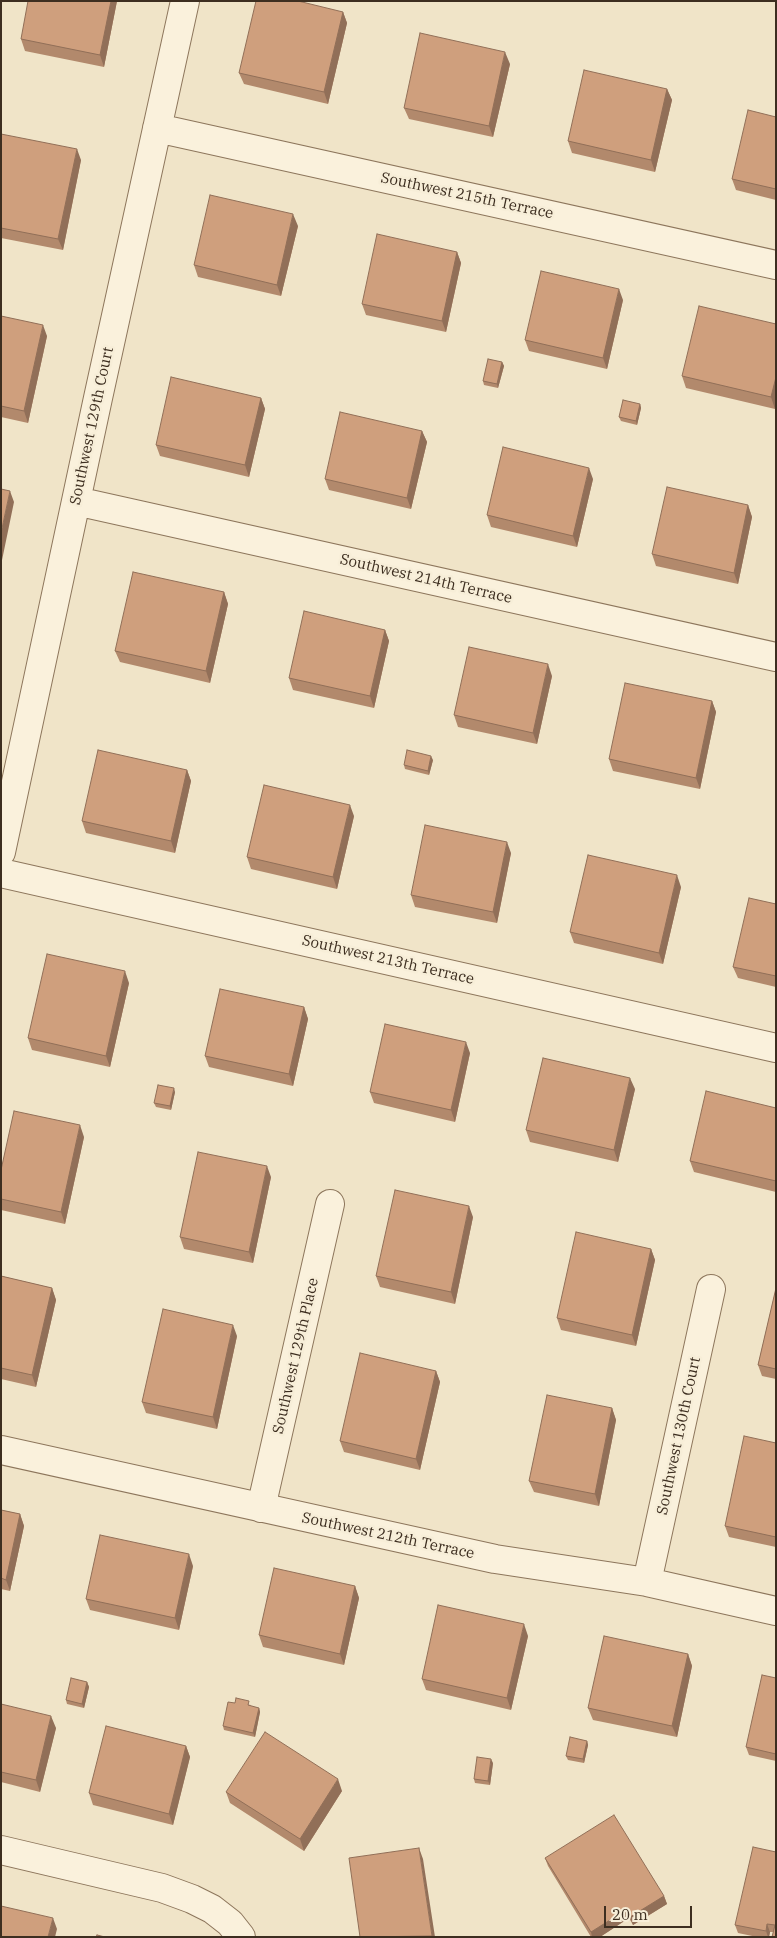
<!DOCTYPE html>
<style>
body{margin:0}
#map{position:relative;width:777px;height:1938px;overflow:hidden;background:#f0e4c8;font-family:"IBM Plex Serif",serif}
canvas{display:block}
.frame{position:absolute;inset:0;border:2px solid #3d2e20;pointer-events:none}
.scale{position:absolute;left:604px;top:1906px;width:88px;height:22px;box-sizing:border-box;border:2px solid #3d2e20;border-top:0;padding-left:6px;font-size:15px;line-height:18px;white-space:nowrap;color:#3d2e20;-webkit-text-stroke:4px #f7eed8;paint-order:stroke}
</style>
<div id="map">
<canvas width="777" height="1938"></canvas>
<div class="frame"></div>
<div class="scale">20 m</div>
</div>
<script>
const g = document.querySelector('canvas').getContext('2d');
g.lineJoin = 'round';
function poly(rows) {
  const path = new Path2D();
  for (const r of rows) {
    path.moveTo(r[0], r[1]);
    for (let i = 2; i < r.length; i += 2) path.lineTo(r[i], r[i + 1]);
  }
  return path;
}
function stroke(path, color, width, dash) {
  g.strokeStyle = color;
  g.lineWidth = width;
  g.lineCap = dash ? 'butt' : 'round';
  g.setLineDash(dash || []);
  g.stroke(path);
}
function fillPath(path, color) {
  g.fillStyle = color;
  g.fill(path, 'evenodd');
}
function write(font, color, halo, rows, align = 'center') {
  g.font = font + ' "IBM Plex Serif",serif';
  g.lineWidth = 5;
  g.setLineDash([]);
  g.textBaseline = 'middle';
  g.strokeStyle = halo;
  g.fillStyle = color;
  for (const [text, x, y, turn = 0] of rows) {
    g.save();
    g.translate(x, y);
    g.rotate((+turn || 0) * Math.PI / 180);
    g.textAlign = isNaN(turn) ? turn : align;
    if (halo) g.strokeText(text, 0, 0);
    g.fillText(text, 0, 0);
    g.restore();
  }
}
const minor = poly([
 [157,128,776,265],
 [76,501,776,657],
 [1,852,98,398,185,1],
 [1,873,776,1048],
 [1,1450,495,1559,647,1582,776,1611],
 [261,1508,330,1204],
 [647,1582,711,1289],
 [1,1850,162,1888,192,1899,212,1909,230,1923,241,1937]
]);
stroke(minor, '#8d765c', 30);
stroke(minor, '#faf1dc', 28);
fillPath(poly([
 [117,1,104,67,25,51,21,39],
 [343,12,347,23,328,104,244,84,239,73],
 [510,64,493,137,409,119,404,108],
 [667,89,672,100,655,172,572,153,568,141],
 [776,117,776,200,736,190,732,179],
 [1,134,81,160,63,250,1,238],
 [298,226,281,296,198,277,194,265],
 [457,252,461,263,446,332,366,315,362,304],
 [623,300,607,369,529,351,525,340],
 [1,316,47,336,28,423,1,417],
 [776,324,775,409,686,388,682,376],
 [502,362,504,366,498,388,484,385,483,381],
 [261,398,265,409,249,477,160,456,156,445],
 [640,404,641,408,637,425,621,421,619,417],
 [422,431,427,442,411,509,329,490,325,479],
 [593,479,577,547,491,527,487,515],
 [748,505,752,517,738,584,656,566,652,554],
 [224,592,228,604,210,683,120,662,115,651],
 [385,630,389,641,374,708,293,690,289,678],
 [552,676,537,744,458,727,454,715],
 [712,701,716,712,700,789,613,771,609,759],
 [433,760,429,775,405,769,404,765],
 [187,770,191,781,175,853,86,833,82,821],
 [354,816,337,889,251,869,247,857],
 [511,853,497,923,415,907,411,895],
 [681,887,663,964,574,943,570,932],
 [776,904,776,987,738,978,733,967],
 [129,983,110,1067,32,1050,28,1038],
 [304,1007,308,1019,293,1086,209,1067,205,1056],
 [470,1053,455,1122,374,1103,370,1092],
 [635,1089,618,1162,530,1142,526,1130],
 [175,1092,171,1110,156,1107,154,1103],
 [776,1108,776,1192,694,1172,690,1161],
 [84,1137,65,1224,1,1210,1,1170],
 [271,1177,253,1263,184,1249,180,1237],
 [473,1217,455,1304,380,1287,376,1276],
 [651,1249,655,1260,636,1346,561,1330,557,1318],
 [1,1276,52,1288,56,1300,36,1387,1,1379],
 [776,1288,776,1379,762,1376,758,1365],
 [237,1336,217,1429,146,1413,142,1402],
 [436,1371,440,1382,420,1470,344,1452,340,1441],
 [612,1408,616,1420,599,1506,534,1492,529,1481],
 [776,1443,776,1547,729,1537,725,1526],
 [1,1510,20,1514,24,1526,10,1591,1,1589],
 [193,1566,179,1630,90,1610,86,1599],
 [355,1586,359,1598,344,1665,263,1647,259,1635],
 [528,1636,511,1710,426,1690,422,1679],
 [688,1654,692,1666,677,1737,593,1720,588,1708],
 [776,1678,776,1761,749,1755,746,1747],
 [87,1682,89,1687,84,1708,67,1704,66,1700],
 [235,1703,251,1705,250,1706,259,1708,260,1712,255,1737,224,1730,223,1726],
 [1,1704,56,1728,40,1792,1,1782],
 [587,1741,588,1745,584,1763,568,1760,566,1756],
 [186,1746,190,1757,173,1825,93,1805,89,1793],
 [493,1763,490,1785,475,1783,474,1779],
 [342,1791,304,1851,230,1803,226,1792],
 [776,1852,776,1937,773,1932,770,1932,769,1937,757,1937,738,1933,735,1925],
 [545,1858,664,1896,667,1904,633,1925,629,1918,600,1937,591,1937,548,1866]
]), '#b2896c');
fillPath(poly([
 [111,1,117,1,104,67,100,55],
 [343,12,347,23,328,104,324,92],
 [505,52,510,64,493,137,489,126],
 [667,89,672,100,655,172,651,160],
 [77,149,81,160,63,250,58,239],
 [293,214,298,226,281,296,277,285],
 [457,252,461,263,446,332,442,321],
 [619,289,623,300,607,369,603,358],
 [43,325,47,336,28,423,24,411],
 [502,362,504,366,498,388,497,384],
 [776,377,776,406,775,409,771,397],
 [261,398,265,409,249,477,245,465],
 [640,404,641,408,637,425,636,421],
 [422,431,427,442,411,509,407,498],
 [589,468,593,479,577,547,573,536],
 [10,491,14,502,1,565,1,533],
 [748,505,752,517,738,584,734,573],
 [224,592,228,604,210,683,206,671],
 [385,630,389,641,374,708,370,696],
 [548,664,552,676,537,744,533,733],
 [712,701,716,712,700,789,696,778],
 [431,756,433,760,429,775,428,771],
 [187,770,191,781,175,853,171,841],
 [350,805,354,816,337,889,333,877],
 [507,842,511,853,497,923,493,912],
 [677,875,681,887,663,964,659,953],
 [125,971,129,983,110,1067,106,1056],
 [304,1007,308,1019,293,1086,289,1074],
 [466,1042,470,1053,455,1122,451,1110],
 [630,1078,635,1089,618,1162,614,1150],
 [174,1088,175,1092,171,1110,170,1106],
 [80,1125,84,1137,65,1224,61,1212],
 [267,1166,271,1177,253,1263,249,1252],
 [469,1206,473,1217,455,1304,451,1292],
 [651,1249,655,1260,636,1346,632,1335],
 [52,1288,56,1300,36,1387,32,1375],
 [233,1325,237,1336,217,1429,213,1417],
 [436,1371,440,1382,420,1470,416,1459],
 [612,1408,616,1420,599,1506,595,1494],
 [20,1514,24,1526,10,1591,6,1580],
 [189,1554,193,1566,179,1630,175,1618],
 [355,1586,359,1598,344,1665,340,1654],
 [524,1624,528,1636,511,1710,507,1698],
 [688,1654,692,1666,677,1737,672,1726],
 [87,1682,89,1687,84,1708,82,1704],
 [259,1708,260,1712,255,1737,253,1733],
 [51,1716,56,1728,40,1792,36,1780],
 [587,1741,588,1745,584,1763,583,1759],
 [186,1746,190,1757,173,1825,169,1814],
 [491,1759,493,1763,490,1785,488,1781],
 [338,1779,342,1791,304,1851,300,1839],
 [419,1848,423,1859,435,1937,432,1936],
 [664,1896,667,1904,633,1925,630,1917],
 [626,1910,629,1918,600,1937,592,1937,591,1932],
 [53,1918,57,1929,55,1937,48,1937],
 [767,1924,770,1932,769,1937,768,1937,766,1931]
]), '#916f58');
const building = poly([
 [28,1,111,1,100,55,21,39,28,1],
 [256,1,298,1,343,12,324,92,239,73,256,1],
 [420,33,505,52,489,126,404,108,420,33],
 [584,70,667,89,651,160,568,141,584,70],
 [748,110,776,117,776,189,732,179,748,110],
 [1,134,77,149,58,239,1,228,1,134],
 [210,195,293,214,277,285,194,265,210,195],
 [377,234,457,252,442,321,362,304,377,234],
 [541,271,619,289,603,358,525,340,541,271],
 [699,306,776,324,776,377,771,397,682,376,699,306],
 [1,316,43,325,24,411,1,406,1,316],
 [488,359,502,362,497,384,483,381,488,359],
 [171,377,261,398,245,465,156,445,171,377],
 [623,400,640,404,636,421,619,417,623,400],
 [340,412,422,431,407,498,325,479,340,412],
 [503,447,589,468,573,536,487,515,503,447],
 [667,487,748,505,734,573,652,554,667,487],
 [1,489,10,491,1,533,1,489],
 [133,572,224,592,206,671,115,651,133,572],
 [304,611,385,630,370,696,289,678,304,611],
 [469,647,548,664,533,733,454,715,469,647],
 [625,683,712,701,696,778,609,759,625,683],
 [98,750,187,770,171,841,82,821,98,750],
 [407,750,431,756,428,771,404,765,407,750],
 [264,785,350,805,333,877,247,857,264,785],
 [425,825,507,842,493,912,411,895,425,825],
 [588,855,677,875,659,953,570,932,588,855],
 [749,898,776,904,776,976,733,967,749,898],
 [47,954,125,971,106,1056,28,1038,47,954],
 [220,989,304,1007,289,1074,205,1056,220,989],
 [385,1024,466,1042,451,1110,370,1092,385,1024],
 [543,1058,630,1078,614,1150,526,1130,543,1058],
 [158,1085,174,1088,170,1106,154,1103,158,1085],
 [706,1091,776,1108,776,1181,690,1161,706,1091],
 [14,1111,80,1125,61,1212,1,1199,1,1170,14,1111],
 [198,1152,267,1166,249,1252,180,1237,198,1152],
 [395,1190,469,1206,451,1292,376,1276,395,1190],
 [576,1232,651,1249,632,1335,557,1318,576,1232],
 [1,1276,52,1288,32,1375,1,1368,1,1276],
 [776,1288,776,1369,758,1365,776,1288],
 [163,1309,233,1325,213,1417,142,1402,163,1309],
 [360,1353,436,1371,416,1459,340,1441,360,1353],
 [547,1395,612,1408,595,1494,529,1481,547,1395],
 [744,1436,776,1443,776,1537,725,1526,744,1436],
 [1,1510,20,1514,6,1580,1,1578,1,1510],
 [100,1535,189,1554,175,1618,86,1599,100,1535],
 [274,1568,355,1586,340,1654,259,1635,274,1568],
 [438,1605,524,1624,507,1698,422,1679,438,1605],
 [604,1636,688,1654,672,1726,588,1708,604,1636],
 [762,1675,776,1678,776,1754,746,1747,762,1675],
 [71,1678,87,1682,82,1704,66,1700,71,1678],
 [236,1698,249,1701,248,1705,259,1708,253,1733,223,1726,228,1702,235,1703,236,1698],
 [1,1704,51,1716,36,1780,1,1772,1,1704],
 [106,1726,186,1746,169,1814,89,1793,106,1726],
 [265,1732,338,1779,300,1839,226,1792,265,1732],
 [570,1737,587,1741,583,1759,566,1756,570,1737],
 [477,1757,491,1759,488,1781,474,1779,477,1757],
 [614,1815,664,1896,630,1917,626,1910,591,1932,545,1858,614,1815],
 [753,1847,776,1852,776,1937,772,1937,775,1925,767,1924,766,1931,735,1925,753,1847],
 [419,1848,432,1936,360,1937,349,1858,419,1848],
 [1,1906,53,1918,48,1937,1,1937,1,1906],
 [97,1935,105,1937,96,1937,97,1935]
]);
fillPath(building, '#cf9f7d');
stroke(building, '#916f58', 1);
write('15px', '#3d2e20', '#f7eed8', [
 ["Southwest 215th Terrace",467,196,12],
 ["Southwest 129th Court",92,426,-78],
 ["Southwest 214th Terrace",426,579,13],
 ["Southwest 213th Terrace",388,960,13],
 ["Southwest 129th Place",296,1356,-77],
 ["Southwest 130th Court",679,1436,-78],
 ["Southwest 212th Terrace",388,1536,12]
]);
</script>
